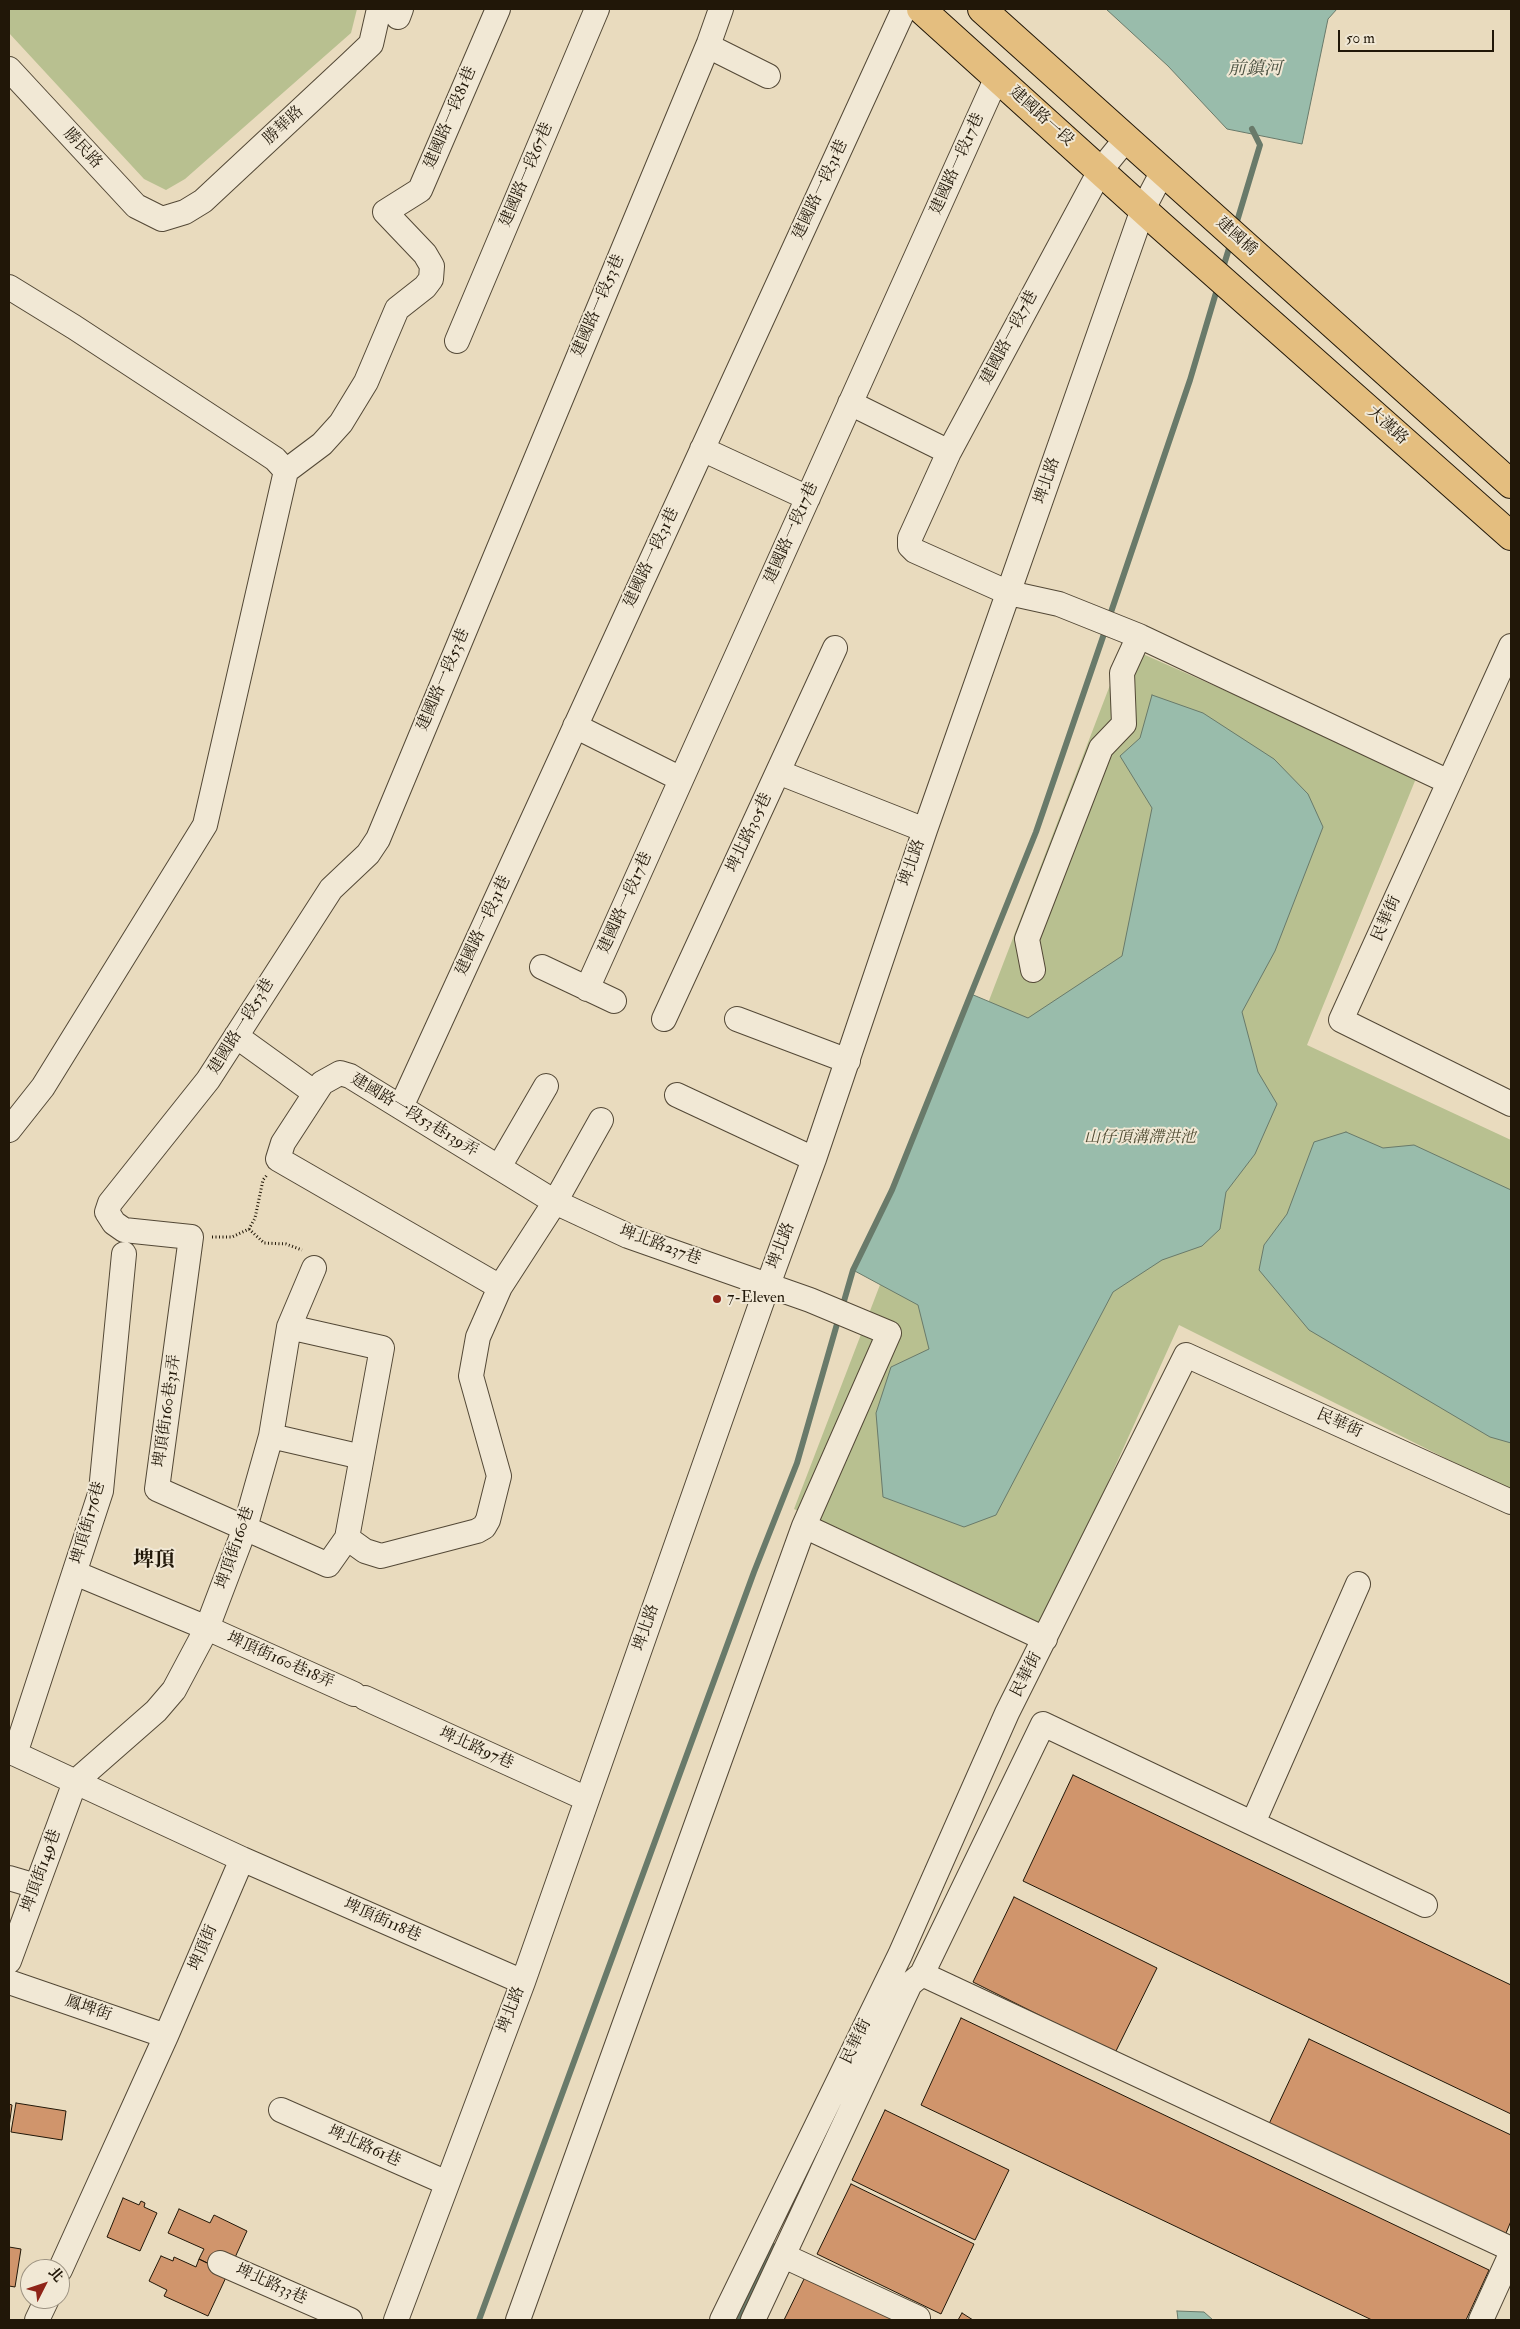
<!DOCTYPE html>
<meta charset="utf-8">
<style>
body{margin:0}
#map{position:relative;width:1520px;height:2329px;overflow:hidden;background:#e9dbbe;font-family:"IM FELL Double Pica","Noto Serif TC",serif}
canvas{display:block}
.frame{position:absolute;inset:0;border:10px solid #211708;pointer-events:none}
.north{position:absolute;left:20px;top:2259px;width:50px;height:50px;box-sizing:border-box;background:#f1e8d5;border:1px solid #9e9483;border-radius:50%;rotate:49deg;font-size:14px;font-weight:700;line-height:20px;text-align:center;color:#211708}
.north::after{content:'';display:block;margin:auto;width:18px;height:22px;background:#8f2418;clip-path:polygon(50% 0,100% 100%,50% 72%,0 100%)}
.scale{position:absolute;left:1338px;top:30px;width:156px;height:22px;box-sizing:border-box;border:2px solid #211708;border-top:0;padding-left:6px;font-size:15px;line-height:18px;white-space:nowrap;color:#211708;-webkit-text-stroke:4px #f1e8d5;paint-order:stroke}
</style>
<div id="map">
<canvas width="1520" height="2329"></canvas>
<div class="frame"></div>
<div class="north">北</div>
<div class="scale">50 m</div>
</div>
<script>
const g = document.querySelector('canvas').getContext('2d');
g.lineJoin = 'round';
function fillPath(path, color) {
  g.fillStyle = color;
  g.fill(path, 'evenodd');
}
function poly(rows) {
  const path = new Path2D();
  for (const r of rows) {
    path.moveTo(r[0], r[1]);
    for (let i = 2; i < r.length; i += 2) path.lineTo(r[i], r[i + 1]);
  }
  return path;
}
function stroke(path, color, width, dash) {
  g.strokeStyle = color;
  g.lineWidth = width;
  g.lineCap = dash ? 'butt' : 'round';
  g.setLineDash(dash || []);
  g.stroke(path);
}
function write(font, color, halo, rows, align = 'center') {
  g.font = font + ' "IM FELL Double Pica","Noto Serif TC",serif';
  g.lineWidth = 4;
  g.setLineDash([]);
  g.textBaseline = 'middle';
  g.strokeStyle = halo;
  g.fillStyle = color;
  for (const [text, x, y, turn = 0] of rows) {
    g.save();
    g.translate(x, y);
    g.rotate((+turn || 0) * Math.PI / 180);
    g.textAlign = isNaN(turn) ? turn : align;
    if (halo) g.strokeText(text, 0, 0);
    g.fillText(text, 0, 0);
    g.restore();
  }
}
fillPath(poly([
 [9,9,357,9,351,33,185,179,166,190,144,179,9,33],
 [1125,646,1417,776,1307,1045,1511,1140,1511,1491,1179,1325,1043,1626,794,1509]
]), '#b8c090');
const water = poly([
 [1106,9,1337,9,1328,19,1302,144,1227,129,1168,66,1106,9],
 [1152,695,1203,713,1274,759,1308,794,1323,827,1275,951,1242,1012,1258,1072,1277,1104,1255,1154,1226,1192,1220,1229,1202,1246,1162,1260,1113,1292,996,1515,964,1527,883,1497,876,1413,891,1367,929,1349,918,1305,853,1270,892,1190,971,994,1028,1018,1122,956,1152,808,1120,756,1140,738,1152,695],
 [1346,1132,1383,1148,1414,1145,1511,1190,1511,1443,1490,1437,1309,1330,1259,1270,1264,1245,1287,1214,1314,1142,1346,1132],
 [1177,2311,1204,2312,1213,2320,1178,2320,1177,2311]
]);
fillPath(water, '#99bcab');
stroke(water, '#697a6a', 1);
stroke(poly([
 [1235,228,1260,145,1252,129],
 [1222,271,1231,242],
 [1109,618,1190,380,1218,286],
 [842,1308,853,1270,892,1190,1036,832,1106,628],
 [479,2320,754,1572,797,1463,839,1317],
 [739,2320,774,2246]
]), '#697a6a', 6);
const building = poly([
 [1073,1775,1511,1985,1511,2114,1023,1881,1073,1775],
 [1014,1897,1157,1968,1115,2053,973,1982,1014,1897],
 [961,2018,1489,2270,1466,2320,1372,2320,921,2105,961,2018],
 [1309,2039,1511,2135,1511,2221,1504,2238,1268,2126,1309,2039],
 [16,2103,66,2111,62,2140,11,2132,16,2103],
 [9,2104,12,2105,9,2127,9,2104],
 [885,2110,1009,2170,975,2240,852,2180,885,2110],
 [851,2184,974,2244,941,2314,817,2254,851,2184],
 [123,2198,139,2205,141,2201,145,2203,144,2207,157,2213,140,2251,107,2237,123,2198],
 [179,2209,210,2223,214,2215,247,2231,228,2273,199,2259,204,2249,168,2233,179,2209],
 [9,2247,21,2249,15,2287,9,2286,9,2247],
 [161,2256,173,2261,174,2257,196,2267,199,2259,228,2273,208,2316,164,2296,167,2290,149,2281,161,2256],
 [806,2275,898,2320,784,2320,806,2275],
 [962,2313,973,2320,958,2320,962,2313]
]);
fillPath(building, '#d0956c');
stroke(building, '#211708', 1);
const minor = poly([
 [398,17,401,9],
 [708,46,768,76],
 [9,69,136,206,162,219,185,212,203,201,351,63,371,44,379,9],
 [1126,139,1100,171,949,452,910,538,910,546,915,551,1009,593,1059,604,1139,636],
 [9,287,74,327,263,451,275,459,286,471,205,825,43,1087,9,1130],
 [457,341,597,9],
 [850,403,949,452],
 [702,449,808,498],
 [286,471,322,444,341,423,366,382,397,309,425,287,431,279,432,266,425,254,385,212,420,190,498,9],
 [1511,646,1341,1020,1511,1104],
 [575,726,681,779],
 [778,772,925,830],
 [542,967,614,1001],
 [1033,970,1027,939,1101,748,1124,724,1122,673,1139,636,1449,782],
 [587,989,997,77],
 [664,1019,835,648],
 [737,1019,848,1061],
 [236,1036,315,1093],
 [677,1095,814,1159],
 [401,1107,904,9],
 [499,1167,546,1086],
 [500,1287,278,1159,283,1143,322,1083,340,1073,350,1076,555,1202,628,1236,810,1300,889,1333,804,1526,518,2320],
 [289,1327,382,1348,347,1538,328,1565,157,1489,191,1237,124,1230,114,1223,107,1212,110,1203,208,1080,331,889,368,854,378,839,709,43,721,9],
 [271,1436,362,1457],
 [804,1526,1045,1639],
 [347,1538,365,1551,381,1556,477,1531,484,1527,488,1520,499,1476,471,1376,478,1337,500,1287,555,1202,601,1120],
 [75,1573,207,1628,354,1694],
 [365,1698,587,1799],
 [9,1751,242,1859,166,2036,60,2270],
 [15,1754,101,1491,124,1254],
 [1253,1823,1358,1584],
 [242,1859,523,1982],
 [9,1878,36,1886],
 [9,1961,75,1782,156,1711,174,1690,207,1628,245,1528,271,1436,289,1327,314,1268],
 [922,1974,1511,2249],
 [9,1982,166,2036],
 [281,2110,447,2183],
 [784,2256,918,2318],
 [220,2263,350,2320],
 [37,2320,47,2299],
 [396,2320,523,1982,761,1304,814,1159,925,830,1143,209,1163,171],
 [722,2320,900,1955,1007,1713,1186,1355,1511,1502],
 [753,2320,910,1984,922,1974,1043,1724,1425,1905],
 [1481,2320,1511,2254]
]);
const major = poly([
 [921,9,1160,225,1511,536],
 [982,9,1511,484]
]);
stroke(minor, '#534836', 26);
stroke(major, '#211708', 30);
stroke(poly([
 [249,1229,264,1243,286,1244,302,1250],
 [212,1237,232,1237,249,1229,255,1218,263,1180,267,1175]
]), '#211708', 3, [1, 2.5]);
stroke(minor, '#f1e8d5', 24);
stroke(major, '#e4be7f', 28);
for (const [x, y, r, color] of [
 [717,1299,5,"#8f2418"]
]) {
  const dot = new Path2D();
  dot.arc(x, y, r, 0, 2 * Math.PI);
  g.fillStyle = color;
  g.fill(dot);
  stroke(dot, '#f1e8d5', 2);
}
write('16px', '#211708', '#f1e8d5', [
 ["建國路一段",1041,117,42],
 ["建國路一段81巷",451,118,-67],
 ["勝華路",284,126,-43],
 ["勝民路",82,149,47],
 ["建國路一段17巷",958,164,-66],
 ["建國路一段67巷",527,175,-67],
 ["建國路一段31巷",821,190,-65],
 ["建國橋",1236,237,42],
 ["建國路一段53巷",599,306,-67],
 ["建國路一段7巷",1010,338,-62],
 ["大漢路",1387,426,42],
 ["埤北路",1048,481,-71],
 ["建國路一段17巷",792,533,-66],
 ["建國路一段31巷",652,558,-65],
 ["建國路一段53巷",444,680,-67],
 ["埤北路305巷",750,833,-65],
 ["埤北路",913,863,-71],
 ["建國路一段17巷",626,903,-66],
 ["民華街",1387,919,-66],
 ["建國路一段31巷",484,926,-65],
 ["建國路一段53巷",242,1027,-58],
 ["建國路一段53巷139弄",414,1116,31],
 ["埤北路237巷",660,1246,20],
 ["埤北路",782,1246,-69],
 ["埤頂街160巷31弄",168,1411,-82],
 ["民華街",1339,1424,24],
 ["埤頂街176巷",89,1523,-74],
 ["埤頂街160巷",236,1548,-71],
 ["埤北路",647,1628,-71],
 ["埤頂街160巷18弄",280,1661,24],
 ["民華街",1027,1675,-63],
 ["埤北路97巷",476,1749,24],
 ["埤頂街149巷",42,1871,-70],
 ["埤頂街118巷",382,1921,24],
 ["埤頂街",204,1948,-67],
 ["鳳埤街",88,2009,19],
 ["埤北路",512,2010,-69],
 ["民華街",857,2042,-64],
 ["埤北路61巷",364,2147,24],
 ["埤北路33巷",271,2285,24]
]);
write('italic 16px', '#4e4a31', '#f1e8d5', [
 ["山仔頂溝滯洪池",1140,1139]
]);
write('16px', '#211708', '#f1e8d5', [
 ["7-Eleven",727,1299]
], 'left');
write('italic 18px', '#4b5141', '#f1e8d5', [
 ["前鎮河",1255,70]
]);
write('bold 21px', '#211708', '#f1e8d5', [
 ["埤頂",154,1561]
]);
</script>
